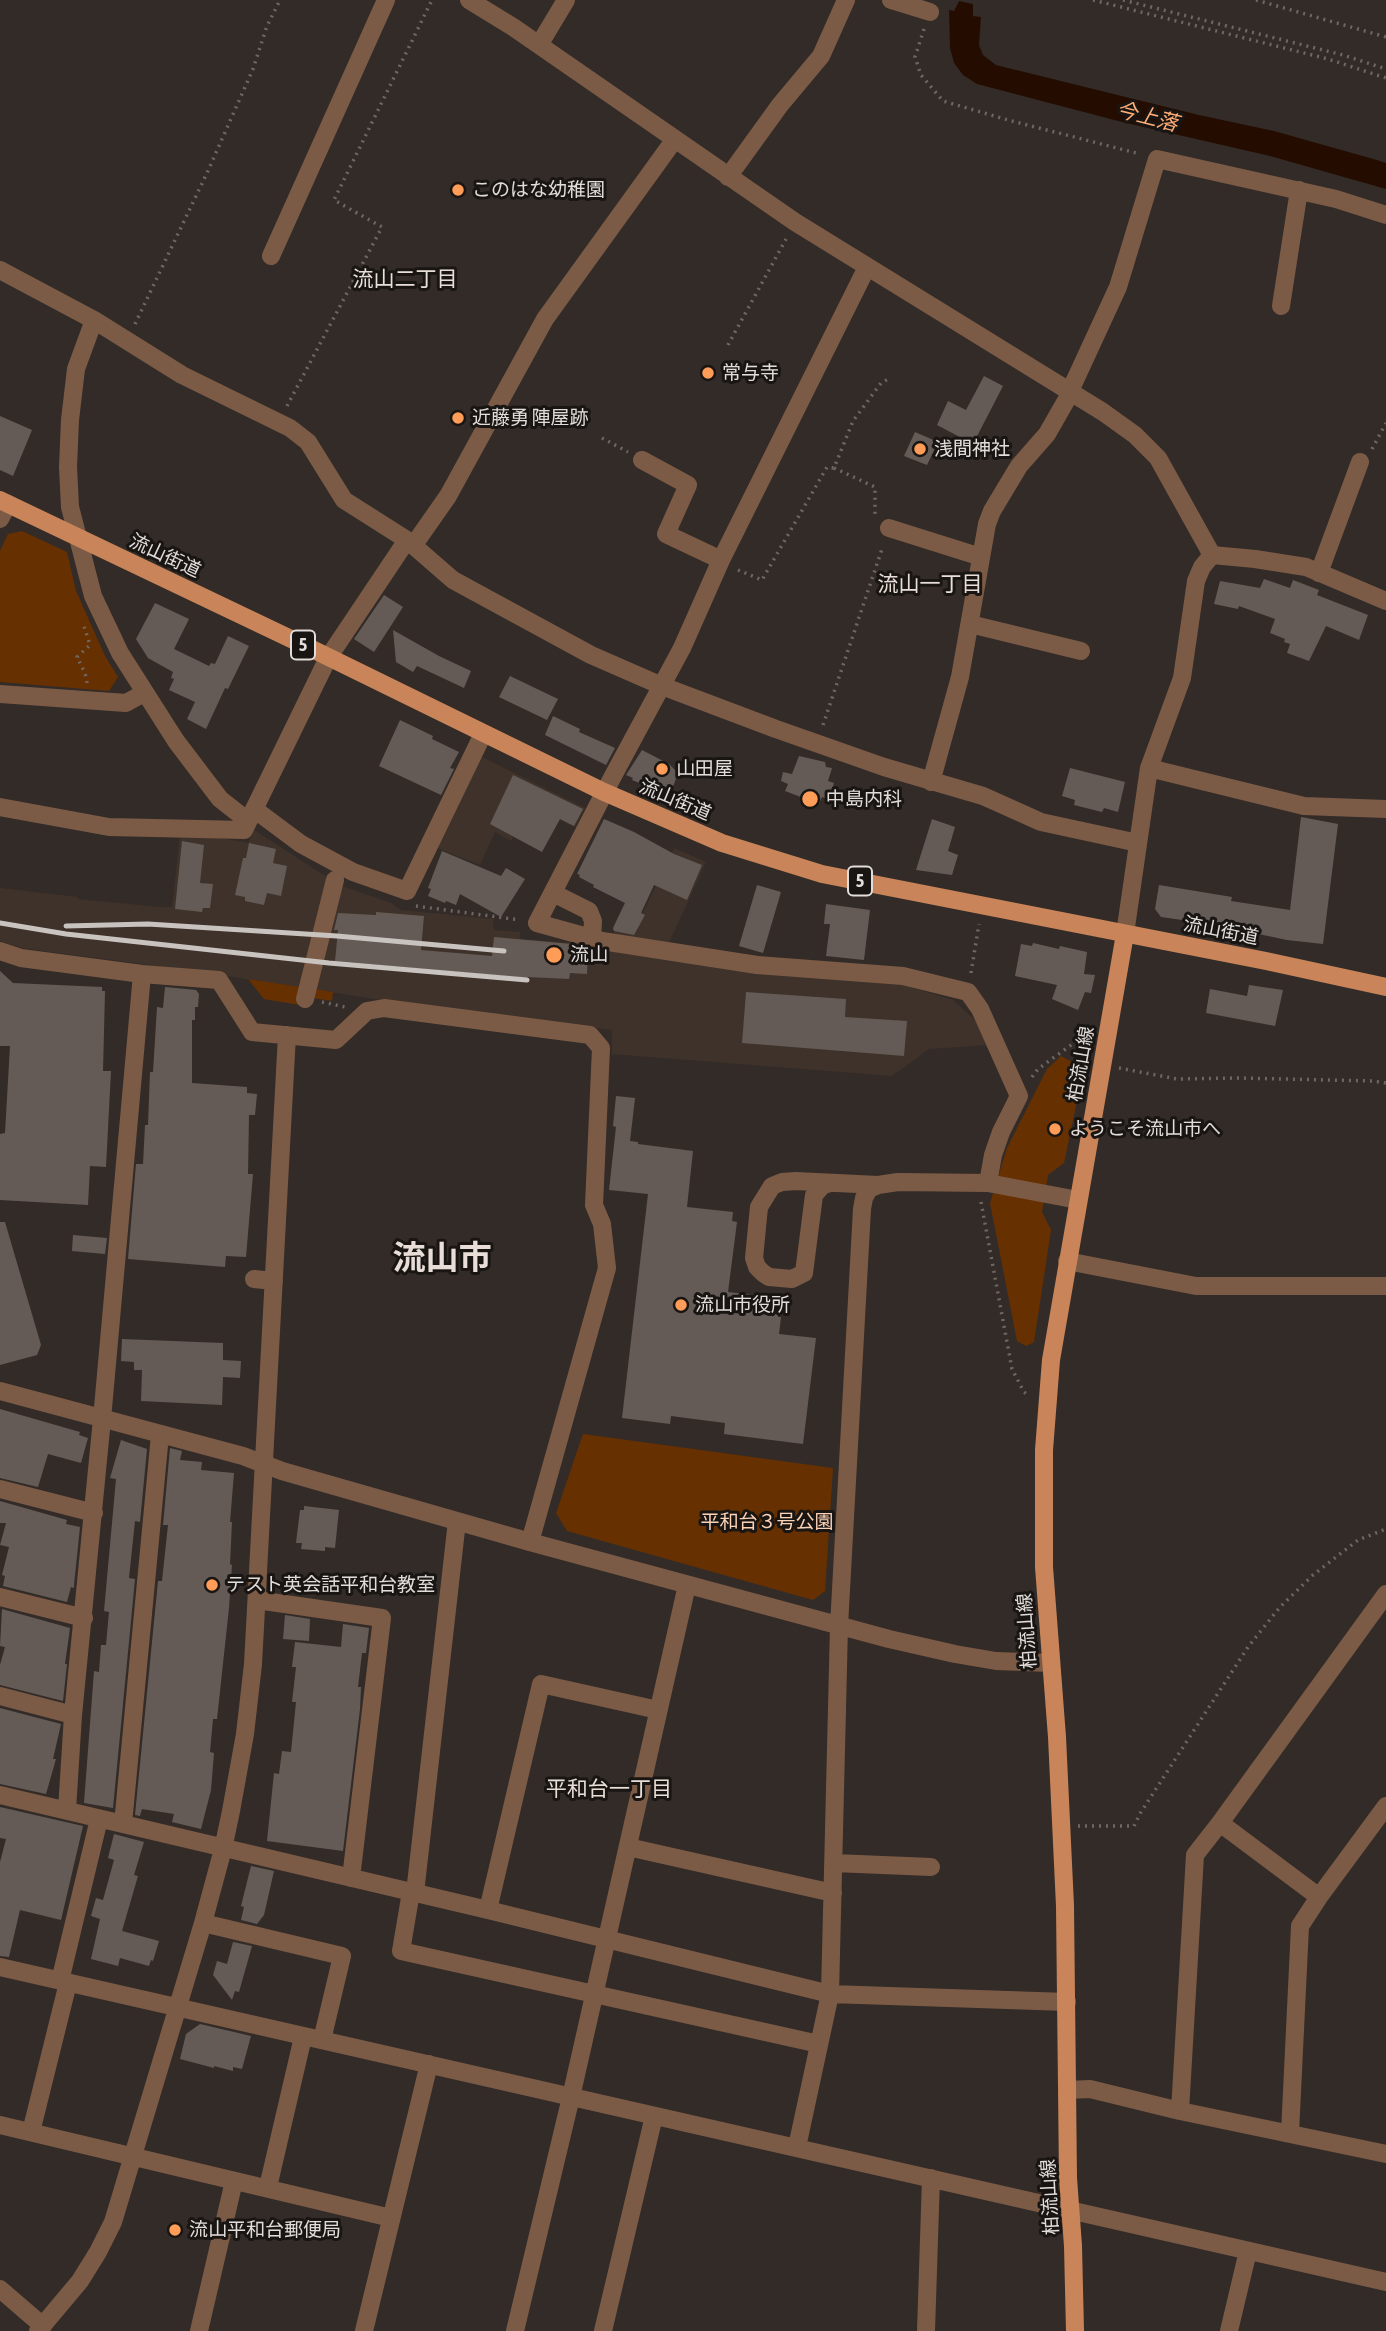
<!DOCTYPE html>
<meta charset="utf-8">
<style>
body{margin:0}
canvas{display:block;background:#332b27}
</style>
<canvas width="1386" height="2331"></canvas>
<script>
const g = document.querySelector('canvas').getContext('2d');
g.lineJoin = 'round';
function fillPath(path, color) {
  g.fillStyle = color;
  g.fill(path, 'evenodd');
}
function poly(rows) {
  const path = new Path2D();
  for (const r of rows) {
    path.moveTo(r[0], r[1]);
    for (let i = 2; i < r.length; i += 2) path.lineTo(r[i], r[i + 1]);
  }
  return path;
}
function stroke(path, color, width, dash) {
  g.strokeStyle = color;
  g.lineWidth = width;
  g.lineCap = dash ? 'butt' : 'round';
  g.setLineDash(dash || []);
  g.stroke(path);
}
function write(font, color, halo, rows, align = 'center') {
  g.font = font + ' "Asap Condensed","Noto Sans JP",sans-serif';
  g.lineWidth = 6;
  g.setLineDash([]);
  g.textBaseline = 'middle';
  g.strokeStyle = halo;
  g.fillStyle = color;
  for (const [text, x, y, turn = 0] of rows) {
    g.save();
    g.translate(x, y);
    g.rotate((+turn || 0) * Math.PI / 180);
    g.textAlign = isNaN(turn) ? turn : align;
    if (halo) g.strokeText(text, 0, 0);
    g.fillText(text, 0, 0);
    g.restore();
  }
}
fillPath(poly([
 [480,756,585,808,575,827,529,805,511,841,495,832,480,865,435,847],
 [254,830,339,885,391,903,401,910,493,919,494,930,520,932,520,939,572,943,752,973,900,984,953,1000,975,1020,988,1045,929,1049,892,1076,612,1054,612,1030,368,998,202,972,21,948,0,941,0,888,78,897,78,899,160,907,172,907,180,836,210,836,248,843],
 [674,848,706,862,668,945,615,936,613,928,624,904,643,913]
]), '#3f322a');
fillPath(poly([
 [22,531,67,552,76,591,105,656,118,677,109,691,0,682,0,551,8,534],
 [248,979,333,992,332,1001,313,998,300,1005,264,999],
 [1061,1056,1084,1068,1064,1163,1048,1175,1042,1212,1051,1230,1034,1342,1026,1346,1017,1341,990,1203,1007,1148,1047,1069],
 [583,1434,833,1468,825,1591,813,1600,567,1531,556,1513]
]), '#673000');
fillPath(poly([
 [959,1,973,4,973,16,981,17,979,45,983,55,996,65,1199,115,1274,131,1377,160,1386,163,1386,189,1270,156,1122,122,977,84,963,75,954,63,950,48,949,10,954,11]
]), '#240d00');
fillPath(poly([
 [984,376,1003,386,973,444,937,425,948,401,966,410],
 [0,416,32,430,13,476,0,470],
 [915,432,938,442,927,465,904,456],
 [1264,579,1290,588,1293,580,1319,590,1317,595,1368,615,1359,640,1326,626,1309,661,1287,653,1290,644,1284,642,1285,639,1270,633,1275,619,1239,606,1238,609,1214,604,1220,581,1260,588],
 [384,595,403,607,374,652,354,639],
 [155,603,189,619,174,649,209,666,211,663,215,664,228,636,249,646,228,689,225,688,206,729,187,719,195,702,169,690,174,679,171,678,173,672,148,658,136,639],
 [393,630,439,656,471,671,464,688,417,666,413,672,396,662],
 [510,676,558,699,547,720,499,697],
 [553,716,580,729,579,732,615,748,606,765,545,735],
 [400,720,433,736,432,739,459,752,450,768,454,769,441,795,379,766],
 [642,750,669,764,678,773,670,795,632,780,633,778,626,775],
 [799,756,825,762,826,767,832,768,828,781,834,783,829,800,822,797,819,804,785,791,788,784,781,781,783,772,792,774],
 [1070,768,1125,782,1118,812,1104,808,1102,812,1074,805,1075,800,1062,796],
 [513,775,583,809,574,826,560,819,542,852,490,824],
 [1301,817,1338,824,1323,944,1287,940,1211,924,1161,917,1155,909,1159,885,1232,897,1231,901,1290,910],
 [604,819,634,832,674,854,702,865,687,900,654,885,641,913,645,915,634,935,614,931,613,928,625,903,593,887,594,885,579,877,580,875,577,874],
 [932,819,955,827,948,851,958,855,952,875,916,870],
 [182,841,204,845,200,883,213,884,210,908,203,908,202,912,175,909],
 [249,843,276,849,273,863,287,866,281,896,267,893,264,905,245,901,245,897,235,895,243,858,246,858],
 [442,851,501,876,506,868,525,879,501,917,460,894,456,905,446,901,445,903,428,896,431,889,428,888],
 [757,885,781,892,763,953,739,946],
 [826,904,870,910,864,960,826,956,830,924,824,924],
 [376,912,424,916,421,950,492,956,494,937,572,944,571,949,588,950,587,974,570,973,569,979,527,977,527,978,335,961,338,930,334,930,338,913,376,915],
 [1033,943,1059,949,1060,946,1087,952,1084,974,1095,975,1091,993,1085,992,1078,1010,1052,999,1057,985,1015,976,1021,944,1032,946],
 [0,971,13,983,102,987,102,991,105,991,103,1071,111,1071,106,1167,90,1166,88,1205,0,1200,0,1134,5,1133,10,1046,0,1046],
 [1249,985,1283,990,1275,1026,1206,1013,1210,989,1247,996],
 [165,987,196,990,199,994,198,1007,195,1007,195,1020,192,1020,192,1083,247,1087,247,1093,257,1094,255,1115,249,1115,248,1174,253,1174,246,1257,226,1256,225,1267,128,1259,136,1164,143,1164,145,1125,148,1125,150,1072,153,1072,157,1007,163,1008],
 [746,992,846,999,845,1017,907,1021,904,1056,742,1043],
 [616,1096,635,1098,630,1141,638,1142,638,1144,693,1151,687,1207,733,1212,732,1221,737,1222,728,1292,780,1298,778,1317,781,1317,779,1334,816,1338,803,1444,724,1434,725,1423,671,1416,670,1424,622,1418,648,1194,609,1190,616,1127,613,1126],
 [0,1222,5,1222,41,1345,37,1355,0,1365],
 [73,1235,107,1238,105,1254,72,1251],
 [122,1339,223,1343,223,1360,241,1361,240,1378,223,1377,222,1405,141,1401,142,1370,134,1370,134,1362,121,1361],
 [0,1409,80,1432,79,1435,88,1438,81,1463,48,1454,38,1487,0,1478],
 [121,1440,147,1449,140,1522,135,1521,129,1578,135,1579,113,1808,84,1803,94,1671,99,1672,101,1645,106,1645,109,1612,104,1611,116,1479,110,1478],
 [170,1448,182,1451,180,1460,202,1462,201,1470,234,1473,230,1522,232,1522,230,1564,232,1565,229,1608,217,1719,213,1719,210,1752,214,1753,211,1790,201,1829,172,1822,174,1814,142,1809,140,1816,135,1815,158,1581,162,1581,168,1525,163,1525],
 [0,1501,67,1520,66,1524,80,1527,74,1585,74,1588,71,1587,67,1602,3,1586,5,1576,2,1575,9,1547,0,1545,6,1523,0,1523],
 [304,1506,339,1510,335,1548,325,1547,325,1551,301,1549,302,1543,296,1543,300,1510,304,1510],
 [2,1609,70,1628,65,1664,67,1664,63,1701,0,1685,0,1665,5,1647,0,1646],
 [285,1615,310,1619,309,1641,283,1639],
 [343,1624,369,1628,366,1653,362,1653,358,1687,361,1687,360,1709,343,1851,267,1841,274,1773,279,1774,282,1751,291,1752,296,1702,292,1702,296,1667,292,1667,295,1642,341,1647],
 [0,1708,61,1724,53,1759,56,1759,46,1794,0,1784],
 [0,1807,83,1826,61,1920,20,1910,9,1957,0,1956,0,1862,6,1839,0,1838],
 [114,1834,144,1842,134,1875,138,1876,122,1931,159,1941,153,1961,151,1960,149,1966,120,1958,118,1966,91,1959,100,1919,91,1916,96,1898,103,1900,114,1860,108,1858],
 [251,1866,274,1871,264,1915,257,1924,241,1920,244,1907,241,1906],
 [233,1942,252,1946,239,1992,235,1991,232,2000,213,1975,217,1961,227,1964],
 [200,2024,251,2036,242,2069,233,2067,233,2071,214,2066,214,2068,180,2059,186,2034]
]), '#645b56');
stroke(poly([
 [1093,0,1328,59,1386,78],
 [1123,0,1343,55,1386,69],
 [1256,0,1386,37],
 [924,29,915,57,921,75,943,101,1008,120,1140,154],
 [135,324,207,173,253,69,267,26,280,0],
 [728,345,786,239],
 [287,406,382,227,334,200,432,0],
 [602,438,628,452],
 [1372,449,1386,423],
 [834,468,875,487,875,517],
 [738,570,762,580,827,467,834,468,853,421,881,383,890,378],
 [87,683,85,673,77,657,90,645,84,626,87,623],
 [823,725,883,546],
 [416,906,520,920],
 [971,973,979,924],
 [322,1002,345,1007],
 [1119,1068,1177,1079,1239,1078,1373,1081,1386,1083],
 [1032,1077,1038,1069,1089,1032],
 [981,1202,1012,1369,1024,1392,1029,1396],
 [1078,1826,1134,1826,1141,1812,1248,1647,1280,1607,1313,1575,1358,1540,1386,1529]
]), '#6e6763', 3.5, [2, 5]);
stroke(poly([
 [469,0,513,27,795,222,1103,412,1135,435,1158,458,1212,555],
 [891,0,930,12],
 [539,45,566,0],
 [728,177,780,105,821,56,846,0],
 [271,256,386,0],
 [867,267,721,560,682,648,613,776,537,923,602,941,757,965,903,976,968,992,980,1009,1019,1096,1001,1132,993,1155,988,1183],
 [0,270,94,320,182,375,290,428,308,442,344,500,407,540,453,580,591,655,662,686,776,729,884,767,983,796,1041,822,1138,843],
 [1281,306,1299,190],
 [94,320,76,369,70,420,68,467,70,507,93,596,120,653,176,741,220,799,248,821],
 [1070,391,1118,287,1157,159,1336,199,1386,215],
 [642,460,688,485,666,534,721,560],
 [0,519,8,504],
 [889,528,981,557],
 [413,546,448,496,545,319,675,139],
 [1212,555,1255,559,1306,567,1386,601],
 [1319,573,1360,462],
 [970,624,1081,651],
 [0,694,126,703,144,693],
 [1149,768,1304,806,1386,809],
 [931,782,960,677,987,524,992,511,1019,466,1047,434,1071,392],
 [0,807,109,827,244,830,328,658,407,540],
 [254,809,301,844,353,872,407,891,483,734],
 [553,893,589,911,593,921,592,939],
 [1125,934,1149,768,1182,678,1196,581,1202,567,1212,555],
 [0,951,21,958,142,974,219,980,252,1032,336,1040,367,1011,384,1008,590,1035,601,1048,594,1205,602,1224,607,1268,530,1542],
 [305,999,335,880],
 [830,1183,823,1185,814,1195,804,1273,792,1279,769,1277,763,1273,757,1267,754,1258,759,1207,772,1186,782,1182,796,1181,878,1185,898,1182,988,1183,1078,1200],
 [1067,1261,1196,1286,1386,1286],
 [254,1279,274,1281],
 [0,1391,243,1456,282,1471,530,1542,889,1639,955,1654,996,1661,1051,1663],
 [0,1489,94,1513],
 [1386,1594,1220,1823,1319,1897,1386,1806],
 [0,1597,84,1618],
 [257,1600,382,1618,351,1878],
 [0,1696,73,1715],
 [0,1795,488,1910,830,1994,1067,2002],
 [67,1810,73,1715,102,1419,142,974],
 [123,1824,160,1435],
 [628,1847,833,1893],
 [834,1863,931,1867],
 [411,1892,401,1951,819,2044],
 [415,1893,457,1521],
 [488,1910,541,1684,658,1710],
 [203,1923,342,1956,322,2040],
 [0,1967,1386,2282],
 [60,1981,99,1819],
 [1068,2090,1090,2089,1180,2111,1386,2154],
 [1180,2111,1195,1855,1220,1823],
 [0,2125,391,2218],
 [31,2132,68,1983],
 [1290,2133,1300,1926,1319,1897],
 [797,2147,830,1994,839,1626,862,1209,864,1198,869,1189,878,1185],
 [268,2187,303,2037],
 [0,2289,43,2326],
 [38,2331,80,2281,98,2252,113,2222,203,1923,223,1849,231,1811,245,1734,253,1664,287,1035],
 [199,2331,234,2181],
 [364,2331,429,2064],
 [515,2331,571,2097,687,1585],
 [603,2331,654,2116],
 [926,2331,931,2178],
 [1229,2331,1248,2251]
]), '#7c5b46', 18);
stroke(poly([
 [0,500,310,648,604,792,722,843,822,874,1266,961,1386,987],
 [1075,2331,1073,2246,1068,2178,1065,1906,1057,1737,1044,1567,1044,1450,1051,1360,1125,934]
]), '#c98559', 18);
stroke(poly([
 [0,923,66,934,329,963,527,980],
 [66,926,148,924,337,936,504,951]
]), '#c9c3c0', 5);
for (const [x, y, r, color] of [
 [458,190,7,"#fe9c58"],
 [708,373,7,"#fe9c58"],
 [458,418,7,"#fe9c58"],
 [920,449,7,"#fe9c58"],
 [662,769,7,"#fe9c58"],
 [810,799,9,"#fe9c58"],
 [554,955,9,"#fe9c58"],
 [1055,1129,7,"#fe9c58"],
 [681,1305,7,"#fe9c58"],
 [212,1585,7,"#fe9c58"],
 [175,2230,7,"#fe9c58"]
]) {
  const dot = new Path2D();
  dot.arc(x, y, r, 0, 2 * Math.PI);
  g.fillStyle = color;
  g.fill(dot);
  stroke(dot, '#181513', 2.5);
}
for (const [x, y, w] of [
 [303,645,24],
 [860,881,24]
]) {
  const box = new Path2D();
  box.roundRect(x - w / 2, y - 14.5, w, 29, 5);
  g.fillStyle = '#181513';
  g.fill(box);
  stroke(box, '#e2ddda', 2);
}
write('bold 18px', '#e2ddda', null, [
 ["5",303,645],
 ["5",860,881]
]);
write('19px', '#e2ddda', '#181513', [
 ["このはな幼稚園",472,190],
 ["常与寺",722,373],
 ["近藤勇 陣屋跡",472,418],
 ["浅間神社",934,449],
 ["山田屋",676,769],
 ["中島内科",826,799],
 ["流山",570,955],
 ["ようこそ流山市へ",1069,1129],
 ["流山市役所",695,1305],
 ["テスト英会話平和台教室",226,1585],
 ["流山平和台郵便局",189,2230]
], 'left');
write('19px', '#e2ddda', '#181513', [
 ["流山街道",165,556,25],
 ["流山街道",675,800,23],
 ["流山街道",1221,931,11],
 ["柏流山線",1081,1064,-80],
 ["柏流山線",1027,1631,-94],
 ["柏流山線",1050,2197,-93]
]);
write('19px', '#fcd2b7', '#181513', [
 ["平和台３号公園",767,1522]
]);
write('italic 21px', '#ffac76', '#181513', [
 ["今上落",1147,117,14]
]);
write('21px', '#e8ded7', '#181513', [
 ["流山二丁目",405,279],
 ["流山一丁目",930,584],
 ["平和台一丁目",609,1789]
]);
write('bold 33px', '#e8ded7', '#181513', [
 ["流山市",442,1259]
]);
</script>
